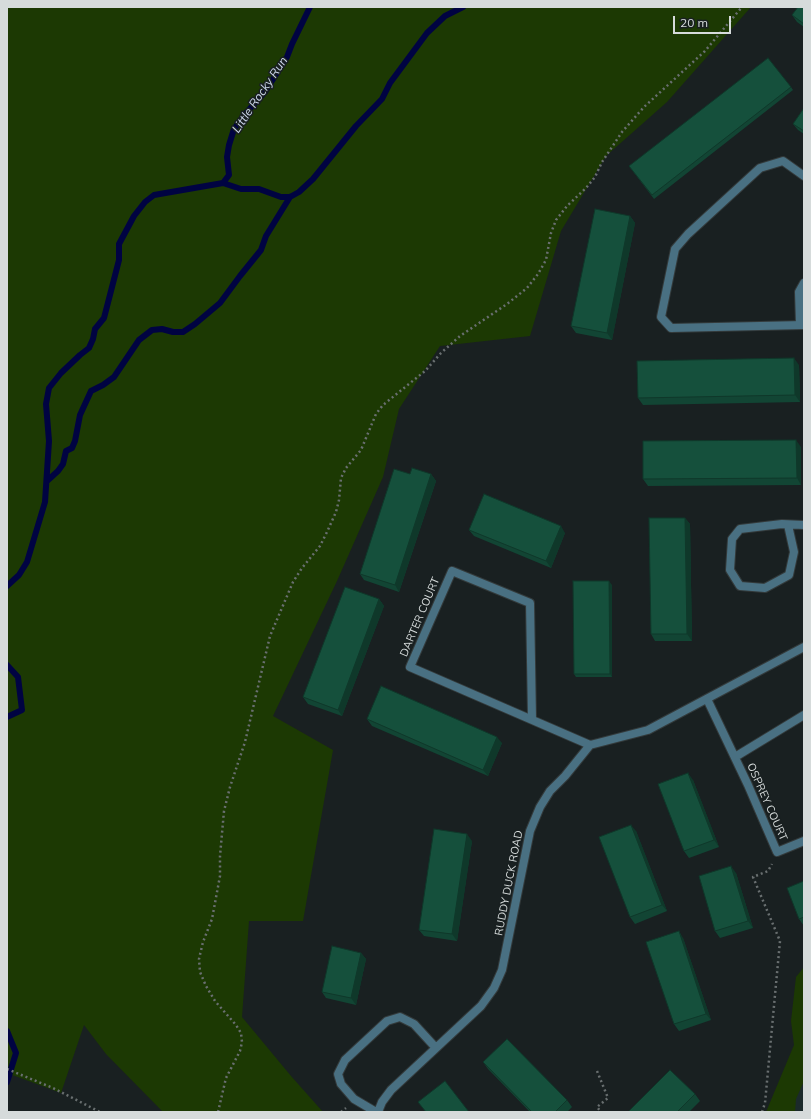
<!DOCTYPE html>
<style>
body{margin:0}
#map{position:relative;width:811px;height:1119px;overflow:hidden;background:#192021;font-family:Mulish,sans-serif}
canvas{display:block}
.frame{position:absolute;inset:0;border:8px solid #d6dbdb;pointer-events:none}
.scale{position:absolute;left:673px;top:16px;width:58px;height:18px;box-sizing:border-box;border:2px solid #d6dbdb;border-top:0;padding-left:5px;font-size:12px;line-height:14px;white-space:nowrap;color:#d6dbdb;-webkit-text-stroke:3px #192021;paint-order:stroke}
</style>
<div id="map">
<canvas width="811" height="1119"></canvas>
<div class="frame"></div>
<div class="scale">20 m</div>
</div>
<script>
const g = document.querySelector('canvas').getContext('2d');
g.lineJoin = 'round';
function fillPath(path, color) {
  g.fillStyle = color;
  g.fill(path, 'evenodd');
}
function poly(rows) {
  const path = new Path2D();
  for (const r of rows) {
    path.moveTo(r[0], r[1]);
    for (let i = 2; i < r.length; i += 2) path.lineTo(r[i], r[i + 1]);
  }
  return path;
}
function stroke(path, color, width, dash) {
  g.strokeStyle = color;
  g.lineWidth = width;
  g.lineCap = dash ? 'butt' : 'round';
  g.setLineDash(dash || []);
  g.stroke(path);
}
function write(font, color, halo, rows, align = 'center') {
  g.font = font + ' Mulish,sans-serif';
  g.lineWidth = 3;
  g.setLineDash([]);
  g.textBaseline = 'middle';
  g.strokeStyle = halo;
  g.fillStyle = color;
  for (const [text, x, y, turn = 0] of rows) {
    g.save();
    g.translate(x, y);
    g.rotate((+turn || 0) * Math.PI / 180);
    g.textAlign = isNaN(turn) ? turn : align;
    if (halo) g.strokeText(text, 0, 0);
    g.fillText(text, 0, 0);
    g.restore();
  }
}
fillPath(poly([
 [804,1059,804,1112,778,1112]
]), '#1b2a2b');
fillPath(poly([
 [7,7,751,7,667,102,606,156,561,231,530,336,440,346,399,409,383,477,337,581,273,716,333,750,303,921,249,921,242,1017,291,1076,323,1112,163,1112,106,1054,84,1025,61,1093,7,1073],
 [804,967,804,1081,796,1099,795,1112,766,1112,794,1045,791,1021,796,977]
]), '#1c3903');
stroke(poly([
 [223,183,241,189,259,189,281,197,290,197,299,192,313,179,356,126,382,99,390,83,427,33,445,16,463,7],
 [47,481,58,471,63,464,66,451,72,448,75,441,80,415,91,391,103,385,114,377,139,340,152,330,162,329,173,332,183,332,195,324,220,303,240,276,261,250,266,236,290,197],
 [7,586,19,575,27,562,45,502,49,441,46,404,49,388,61,373,80,355,89,348,93,339,95,329,104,318,119,260,119,244,134,216,145,202,154,195,223,183,229,175,227,157,229,145,234,129,245,114,265,92,287,57,292,44,310,7],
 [7,665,18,677,22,710,7,717],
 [7,1031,16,1053,7,1082]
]), '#000342', 6);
const minor = poly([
 [804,176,783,161,760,168,688,234,675,249,661,317,671,328,804,325],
 [800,325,799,292,804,283],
 [788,525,794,552,789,575,765,588,740,586,730,570,732,539,740,529,782,524,804,525],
 [707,699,748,785,777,852,804,841],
 [532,719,530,603,452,571,410,667,590,745],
 [735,757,804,715],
 [376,1112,354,1099,341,1084,338,1074,345,1060,387,1021,400,1017,414,1024,436,1048],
 [378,1112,382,1102,391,1090,481,1006,494,988,502,970,530,831,540,807,550,791,565,776,590,745,648,730,804,647]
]);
stroke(minor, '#333a3b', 10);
stroke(poly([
 [7,1069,53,1088,100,1112],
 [597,1071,608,1098,597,1107,601,1112],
 [218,1112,226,1078,240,1051,242,1042,241,1033,236,1025,215,1001,206,986,200,972,199,959,203,942,212,919,220,876,220,856,224,811,230,787,245,742,270,636,293,582,302,568,320,546,327,532,336,512,339,500,341,478,346,468,361,450,376,414,383,405,425,371,441,353,460,336,507,304,527,288,538,274,546,260,551,233,556,220,567,206,586,188,595,177,602,162,622,132,644,107,705,51,742,7],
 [341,1112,346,1108],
 [762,1112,765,1103,780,941,753,877,768,871,772,864]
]), '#696f70', 2.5, [2, 3]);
stroke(minor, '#497082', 8);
fillPath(poly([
 [804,7,804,27,797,22,792,15],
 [791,87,793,90,654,199,629,166],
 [804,108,804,134,798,130,793,124],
 [630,216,635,223,612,340,576,333,571,326],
 [799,365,800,402,643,405,638,398],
 [801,447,801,485,648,486,643,479],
 [410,474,431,474,436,481,399,592,364,580,360,574],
 [685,518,690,524,692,641,655,641,651,634],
 [469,530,565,533,551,568,474,536],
 [612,585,612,677,576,677,574,674],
 [379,599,384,606,342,716,308,704,303,697],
 [367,719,502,743,488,776,372,726],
 [693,780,719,847,689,858,684,851],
 [636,831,667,911,635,924,630,917],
 [472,841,457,941,424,936,419,930],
 [736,873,753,928,720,938,715,931],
 [804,881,804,926,799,919],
 [683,938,711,1020,679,1031,674,1024],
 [361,953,366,959,356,1005,326,998,322,992],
 [483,1062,567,1100,572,1107,567,1112,530,1112,488,1069],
 [695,1094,700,1101,689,1112,628,1112]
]), '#124534');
fillPath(poly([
 [630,216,635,223,612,340,607,333],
 [794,358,799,365,800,402,795,395],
 [796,440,801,447,801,485,797,478],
 [431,474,436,481,399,592,395,585],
 [685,518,690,524,692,641,687,634],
 [561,526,565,533,551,568,546,561],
 [609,581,612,585,612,677,610,674],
 [379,599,384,606,342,716,338,710],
 [497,737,502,743,488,776,483,770],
 [688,773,693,780,719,847,714,840],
 [631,825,636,831,667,911,662,905],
 [467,834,472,841,457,941,452,934],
 [731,866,736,873,753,928,748,921],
 [679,931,683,938,711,1020,706,1014],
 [361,953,366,959,356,1005,351,998]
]), '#0f382a');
const building = poly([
 [798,7,804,7,804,24,792,15,798,7],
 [768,58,791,87,652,195,629,166,768,58],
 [804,108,804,131,793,124,804,108],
 [595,209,630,216,607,333,571,326,595,209],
 [794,358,795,395,638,398,637,361,794,358],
 [796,440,797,478,643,479,643,441,796,440],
 [412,468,431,474,395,585,360,574,394,469,410,474,412,468],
 [484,494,561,526,546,561,469,530,484,494],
 [649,518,685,518,687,634,651,634,649,518],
 [573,581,609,581,610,674,574,674,573,581],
 [345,587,379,599,338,710,303,697,345,587],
 [381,686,497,737,483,770,367,719,381,686],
 [688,773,714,840,684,851,658,784,688,773],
 [631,825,662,905,630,917,599,837,631,825],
 [434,829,467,834,452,934,419,930,434,829],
 [731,866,748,921,715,931,699,876,731,866],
 [804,881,804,917,799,919,787,888,804,881],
 [679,931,706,1014,674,1024,646,942,679,931],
 [332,946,361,953,351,998,322,992,332,946],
 [507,1039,567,1100,555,1112,532,1112,483,1062,507,1039],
 [670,1070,695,1094,677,1112,628,1112,670,1070],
 [445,1081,469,1112,426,1112,418,1102,445,1081]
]);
fillPath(building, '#15503c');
stroke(building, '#0f382a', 1);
write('11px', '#d6dbdb', '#192021', [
 ["DARTER COURT",420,617,-67],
 ["OSPREY COURT",767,802,66],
 ["RUDDY DUCK ROAD",509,883,-79]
]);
write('italic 12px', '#cdd8ec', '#192021', [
 ["Little Rocky Run",260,95,-56]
]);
</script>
